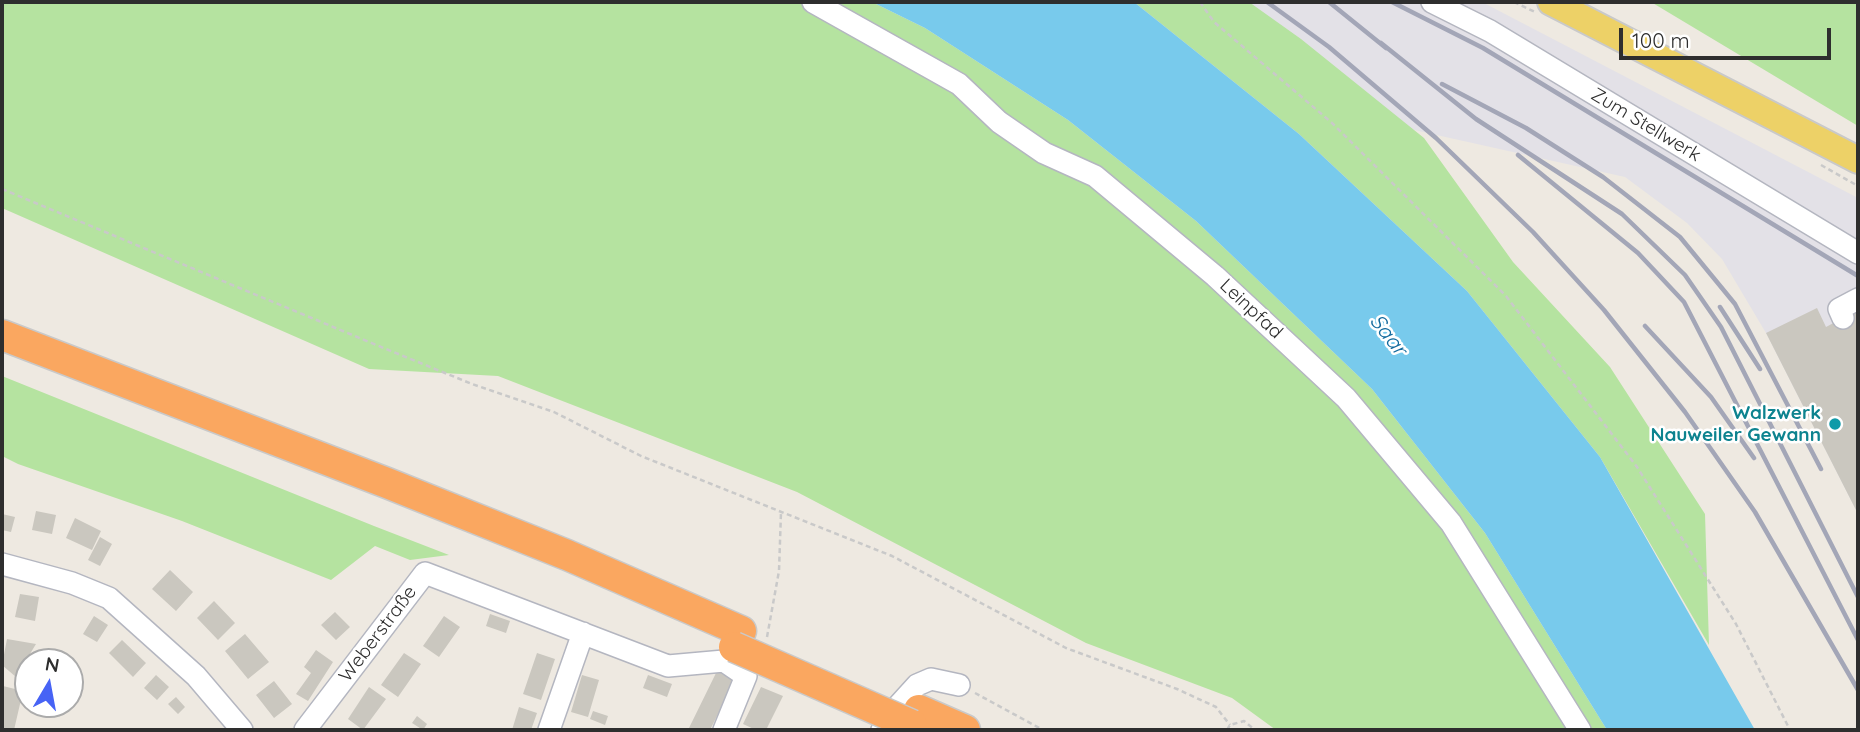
<!DOCTYPE html>
<meta charset="utf-8">
<style>
body{margin:0}
#map{position:relative;width:1860px;height:732px;overflow:hidden;background:#eee9e1;font-family:Quicksand,sans-serif}
canvas{display:block}
.frame{position:absolute;inset:0;border:4px solid #2e2e2e;pointer-events:none}
.north{position:absolute;left:14px;top:648px;width:70px;height:70px;box-sizing:border-box;background:#fff;border:2px solid #ababab;border-radius:50%;rotate:10deg;font-size:19px;font-weight:700;line-height:28px;text-align:center;color:#2e2e2e}
.north::after{content:'';display:block;margin:auto;width:24px;height:32px;background:#4763f5;clip-path:polygon(50% 0,100% 100%,50% 72%,0 100%)}
.scale{position:absolute;left:1619px;top:28px;width:212px;height:32px;box-sizing:border-box;border:4px solid #2e2e2e;border-top:0;padding-left:9px;font-size:21px;line-height:24px;white-space:nowrap;color:#2e2e2e;-webkit-text-stroke:5px #fff;paint-order:stroke}
</style>
<div id="map">
<canvas width="1860" height="732"></canvas>
<div class="frame"></div>
<div class="north">N</div>
<div class="scale">100 m</div>
</div>
<script>
const g = document.querySelector('canvas').getContext('2d');
g.lineJoin = 'round';
function fillPath(path, color) {
  g.fillStyle = color;
  g.fill(path, 'evenodd');
}
function poly(rows) {
  const path = new Path2D();
  for (const r of rows) {
    path.moveTo(r[0], r[1]);
    for (let i = 2; i < r.length; i += 2) path.lineTo(r[i], r[i + 1]);
  }
  return path;
}
function stroke(path, color, width, dash) {
  g.strokeStyle = color;
  g.lineWidth = width;
  g.lineCap = dash ? 'butt' : 'round';
  g.setLineDash(dash || []);
  g.stroke(path);
}
function write(font, color, halo, rows, align = 'center') {
  g.font = font + ' Quicksand,sans-serif';
  g.lineWidth = 5;
  g.setLineDash([]);
  g.textBaseline = 'middle';
  g.strokeStyle = halo;
  g.fillStyle = color;
  for (const [text, x, y, turn = 0] of rows) {
    g.save();
    g.translate(x, y);
    g.rotate((+turn || 0) * Math.PI / 180);
    g.textAlign = isNaN(turn) ? turn : align;
    if (halo) g.strokeText(text, 0, 0);
    g.fillText(text, 0, 0);
    g.restore();
  }
}
fillPath(poly([
 [1184,2,1482,2,1858,198,1858,514,1766,333,1722,259,1687,223,1625,177,1293,103]
]), '#e3e1e7');
fillPath(poly([
 [2,2,872,2,925,28,1068,120,1196,221,1372,389,1485,533,1607,730,1276,730,1232,698,1086,643,797,492,498,376,369,369,2,208],
 [1134,2,1249,2,1301,39,1424,138,1513,262,1610,367,1705,514,1709,645,1600,457,1467,291,1299,134],
 [1651,2,1858,2,1858,126],
 [2,376,374,526,449,555,410,560,375,546,331,580,182,521,18,464,2,456]
]), '#b5e3a0');
fillPath(poly([
 [872,2,1134,2,1299,134,1467,291,1600,457,1755,730,1607,730,1485,533,1372,389,1196,221,1068,120,925,28]
]), '#78caec');
fillPath(poly([
 [1817,308,1826,327,1858,310,1858,514,1766,333],
 [36,511,56,515,52,534,32,530],
 [2,514,15,517,11,532,2,530],
 [75,518,101,531,92,550,66,538],
 [100,537,112,544,100,566,88,560],
 [170,570,193,592,176,611,152,589],
 [20,594,39,597,35,621,15,617],
 [214,601,235,623,218,640,197,618],
 [335,612,350,627,336,640,321,625],
 [490,614,510,621,506,633,486,626],
 [94,616,108,625,97,642,83,634],
 [444,616,460,627,439,657,423,646],
 [245,634,269,662,248,679,225,651],
 [7,639,36,644,16,677,2,665],
 [122,640,146,663,133,677,109,653],
 [316,650,333,662,308,701,296,694,311,673,304,667],
 [404,653,421,664,398,697,381,685],
 [537,653,555,659,541,700,523,694],
 [717,671,735,680,710,730,694,730,689,728],
 [156,675,169,687,157,700,144,688],
 [582,675,599,680,588,717,571,712],
 [648,675,672,684,667,697,643,688],
 [274,681,292,704,274,718,256,695],
 [3,686,23,691,14,730,2,730],
 [369,687,386,699,363,730,348,719],
 [761,687,783,696,766,730,756,730,743,724],
 [176,697,185,707,178,714,168,704],
 [519,707,537,713,531,730,512,730],
 [593,711,608,716,605,725,590,719],
 [417,716,427,724,423,730,412,723]
]), '#cac7bf');
const minor = poly([
 [813,2,959,84,999,122,1044,153,1095,176,1215,276,1346,398,1451,523,1580,730],
 [1432,2,1490,31,1858,253],
 [1843,318,1839,309,1858,299],
 [2,564,72,583,109,598,196,676,242,730],
 [305,730,425,573,668,666,724,661,746,676,724,730],
 [549,730,583,633],
 [882,730,897,707,917,685,931,679,959,685]
]);
const major = poly([
 [1551,2,1858,160]
]);
const highway = poly([
 [2,335,387,483,567,555,741,631],
 [919,710,965,730]
]);
stroke(minor, '#b4b6c0', 24);
stroke(major, '#c9c9c9', 30);
stroke(highway, '#c9c9c9', 33);
stroke(poly([
 [1200,2,1214,22,1332,123,1506,296,1637,467,1736,624,1790,730],
 [1514,2,1535,12],
 [1821,165,1858,186],
 [2,189,386,349,472,384,554,412,641,456,892,556,1066,648,1177,689,1216,707,1230,725],
 [767,637,779,571,781,512],
 [975,693,1043,730],
 [1227,730,1230,725,1244,721,1255,730]
]), '#c9c9c9', 2.5, [5, 3.5]);
stroke(minor, '#fff', 21);
stroke(major, '#edd167', 26);
stroke(highway, '#faa760', 30);
stroke(poly([
 [1267,2,1329,47,1436,138,1533,232,1604,310,1685,412,1755,512,1858,690],
 [1329,2,1386,48],
 [1392,2,1483,48,1858,276],
 [1381,43,1476,119,1622,214,1685,275,1721,327,1858,597],
 [1442,84,1526,128,1603,177,1680,237,1735,304,1821,469],
 [1518,155,1638,253,1684,302,1858,640],
 [1720,307,1760,369],
 [1645,326,1711,397,1754,458]
]), '#a3a6b7', 4.5);
const highwayBridge = poly([
 [734,647,912,725]
]);
stroke(highwayBridge, '#c9c9c9', 33, []);
stroke(highwayBridge, '#faa760', 30);
for (const [x, y, r, color] of [
 [1835,424,7,"#0f9aa8"]
]) {
  const dot = new Path2D();
  dot.arc(x, y, r, 0, 2 * Math.PI);
  g.fillStyle = color;
  g.fill(dot);
  stroke(dot, '#fff', 2.5);
}
write('19px', '#2e2e2e', '#fff', [
 ["Zum Stellwerk",1646,125,31],
 ["Leinpfad",1251,309,43],
 ["Weberstraße",378,634,-53]
]);
write('bold 19px', '#0d838f', '#fff', [
 ["Walzwerk",1821,413],
 ["Nauweiler Gewann",1821,435]
], 'right');
write('italic 21px', '#126a9d', '#fff', [
 ["Saar",1388,335,52]
]);
</script>
